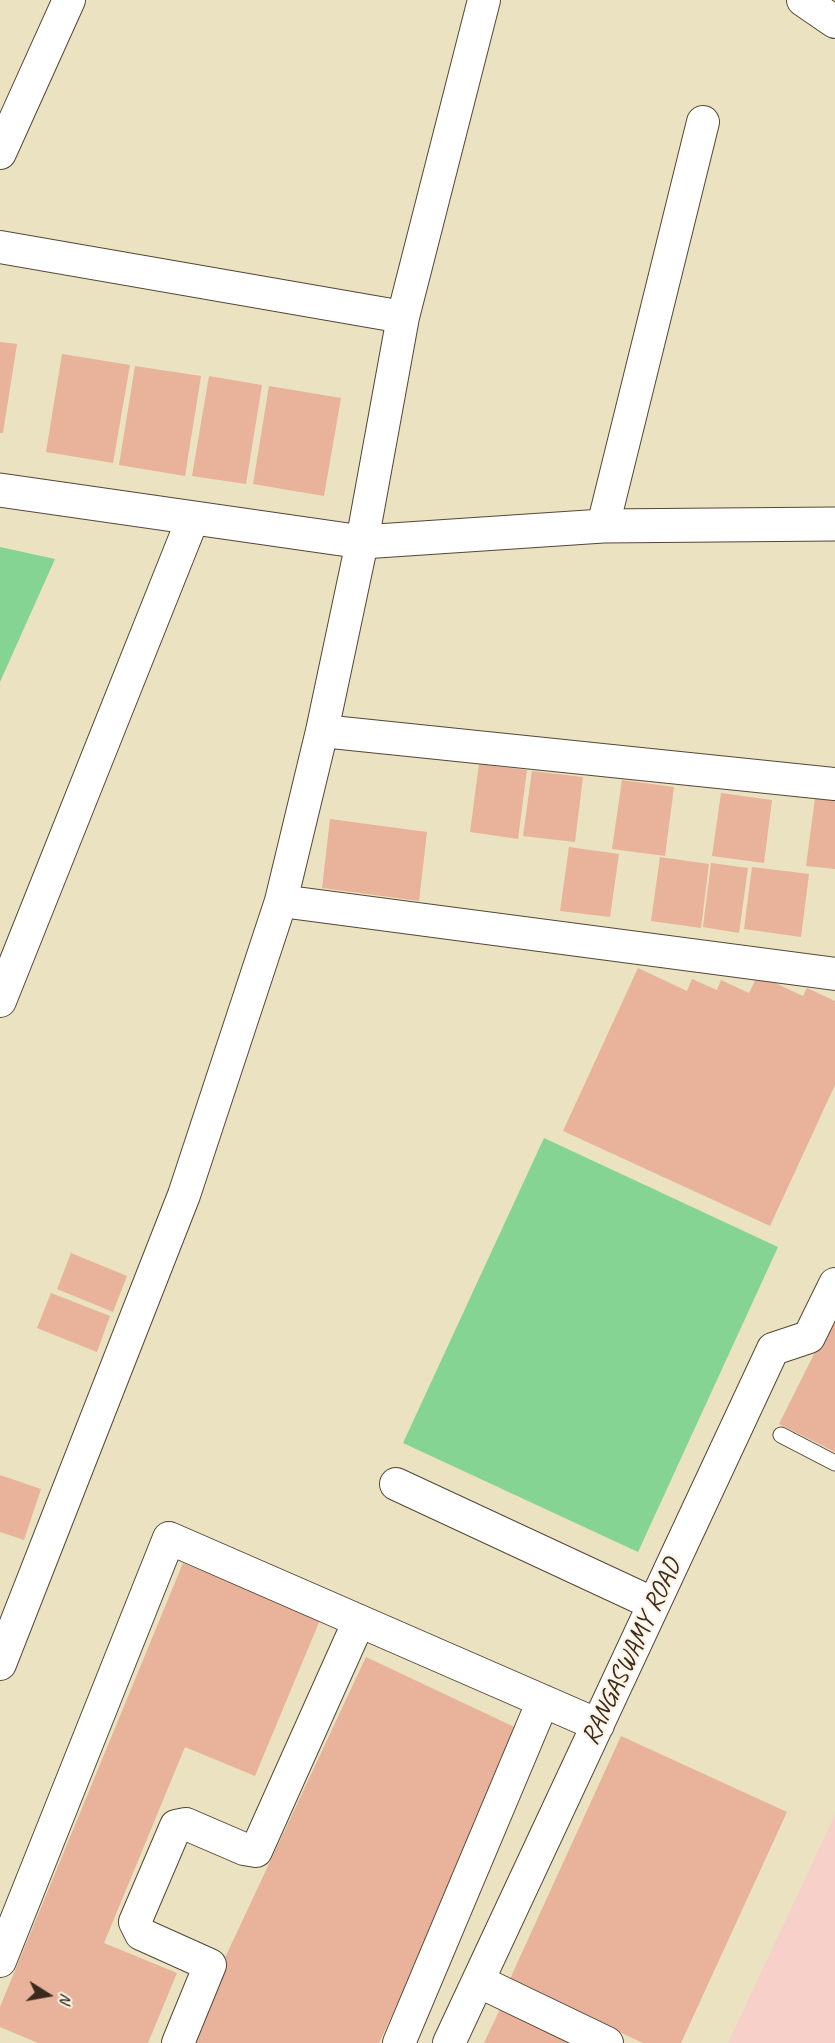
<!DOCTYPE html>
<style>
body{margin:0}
#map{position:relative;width:835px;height:2043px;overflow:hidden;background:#eae2c0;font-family:Caveat,sans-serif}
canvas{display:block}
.north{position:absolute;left:18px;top:1965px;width:60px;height:60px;-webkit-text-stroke:4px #fcf5e5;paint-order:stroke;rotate:101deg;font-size:16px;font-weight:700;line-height:24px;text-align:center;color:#3b2a1e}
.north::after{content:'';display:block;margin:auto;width:21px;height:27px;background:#3b2a1e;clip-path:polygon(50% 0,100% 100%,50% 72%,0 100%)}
</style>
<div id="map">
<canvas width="835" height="2043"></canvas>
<div class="north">N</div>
</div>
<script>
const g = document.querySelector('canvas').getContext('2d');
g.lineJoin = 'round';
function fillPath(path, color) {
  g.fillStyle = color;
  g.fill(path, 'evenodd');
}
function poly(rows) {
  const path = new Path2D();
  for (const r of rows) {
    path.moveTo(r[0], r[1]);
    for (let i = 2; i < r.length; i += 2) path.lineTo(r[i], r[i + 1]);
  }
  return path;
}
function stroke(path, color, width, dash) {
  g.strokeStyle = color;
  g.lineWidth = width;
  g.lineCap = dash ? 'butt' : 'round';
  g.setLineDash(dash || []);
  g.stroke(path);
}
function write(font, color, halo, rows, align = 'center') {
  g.font = font + ' Caveat,sans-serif';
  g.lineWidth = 4.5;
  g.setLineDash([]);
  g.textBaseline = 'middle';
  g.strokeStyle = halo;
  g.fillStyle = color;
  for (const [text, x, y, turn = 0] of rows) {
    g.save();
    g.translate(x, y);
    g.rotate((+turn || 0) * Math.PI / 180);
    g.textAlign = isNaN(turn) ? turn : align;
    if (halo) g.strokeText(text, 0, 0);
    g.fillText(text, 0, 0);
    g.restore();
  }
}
fillPath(poly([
 [835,1815,835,2043,728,2043]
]), '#f7d0ca');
fillPath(poly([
 [0,547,55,559,0,682],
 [544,1138,778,1247,638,1552,403,1443]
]), '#86d493');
fillPath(poly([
 [0,342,17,344,3,433,0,433],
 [62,354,130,365,113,463,46,452],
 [135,366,201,376,185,476,119,465],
 [209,376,262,385,246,484,192,476],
 [269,386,341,398,324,496,253,484],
 [479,764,527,770,518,839,470,832],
 [532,771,583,777,575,842,523,836],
 [622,780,674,787,665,856,612,849],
 [721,793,772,800,764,863,712,856],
 [815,798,835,801,835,869,806,866],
 [330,819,427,832,419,901,322,888],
 [569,847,619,854,610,917,560,911],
 [660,857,709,864,701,928,651,921],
 [711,863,748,868,739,933,703,927],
 [752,867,809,874,801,937,744,929],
 [638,968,687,991,692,979,717,990,721,980,749,993,758,975,803,996,807,988,835,1001,835,1085,770,1226,563,1131],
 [71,1253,127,1276,113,1312,57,1289],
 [51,1293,110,1316,97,1352,37,1328],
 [835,1312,835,1452,779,1424],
 [0,1475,41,1489,24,1540,0,1532],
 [183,1563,320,1620,255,1776,185,1747,104,1943,177,1973,148,2043,38,2043,0,2027,0,2007],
 [366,1657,525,1732,379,2043,185,2043],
 [621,1736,787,1812,681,2043,643,2043,509,1981],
 [501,2007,579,2043,484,2043]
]), '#e8b39a');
const lane = poly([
 [781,1435,835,1463]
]);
const street = poly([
 [803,0,835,22],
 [0,153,69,0],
 [0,247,403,317],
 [603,526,703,122],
 [322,731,835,784],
 [281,901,835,974],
 [0,1001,193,518],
 [396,1484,654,1604],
 [0,1664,184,1195,281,901,322,731,362,542,403,317,484,0],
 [0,1961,169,1538,598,1725],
 [478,1981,607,2043],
 [178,2043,210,1965,141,1934,135,1922,176,1826,186,1824,244,1849,256,1851,359,1621],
 [399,2043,543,1701],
 [449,2043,773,1349,809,1337,835,1284]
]);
const secondary = poly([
 [0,490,362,542,603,526,835,524]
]);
stroke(lane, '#554636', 17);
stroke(street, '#554636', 34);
stroke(secondary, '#554636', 35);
stroke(lane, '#fff', 15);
stroke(street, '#fff', 32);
stroke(secondary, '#fff', 33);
write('26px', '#3b2a1e', '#fcf5e5', [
 ["RANGASWAMY ROAD",632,1652,-65]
]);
</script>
